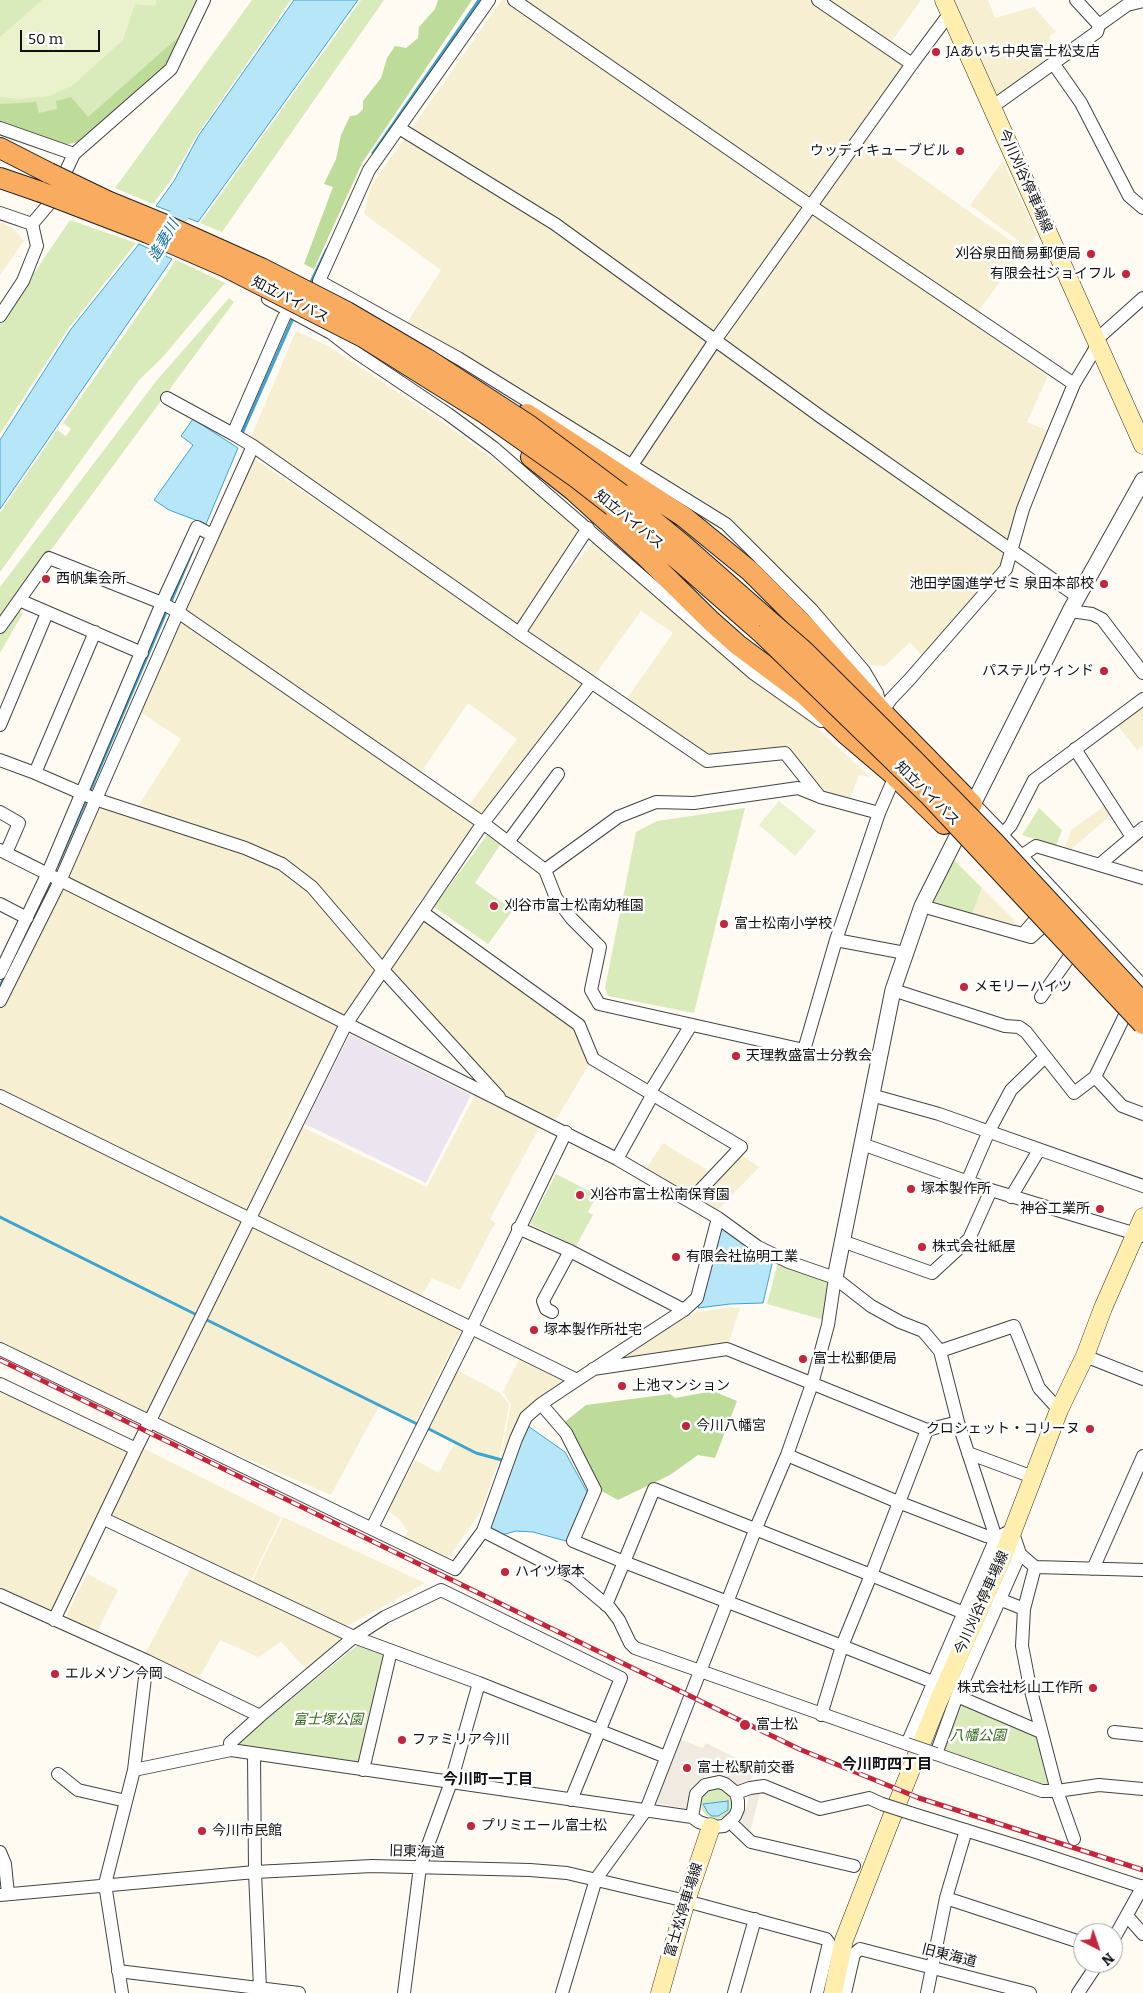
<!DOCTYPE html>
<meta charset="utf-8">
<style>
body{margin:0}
#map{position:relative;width:1143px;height:1993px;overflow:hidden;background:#fffbf2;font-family:Bitter,serif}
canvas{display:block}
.north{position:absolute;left:1073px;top:1923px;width:50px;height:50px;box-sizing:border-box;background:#fff;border:1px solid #9f9f9f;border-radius:50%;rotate:139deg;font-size:14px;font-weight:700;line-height:20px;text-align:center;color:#101010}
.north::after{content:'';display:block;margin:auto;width:18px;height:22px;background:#c4243c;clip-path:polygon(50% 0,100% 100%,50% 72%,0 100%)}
.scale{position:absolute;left:20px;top:30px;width:80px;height:22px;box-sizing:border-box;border:2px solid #101010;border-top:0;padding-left:6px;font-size:15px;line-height:18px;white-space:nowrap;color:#101010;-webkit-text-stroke:4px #fff;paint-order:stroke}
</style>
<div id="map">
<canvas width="1143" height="1993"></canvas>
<div class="north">N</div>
<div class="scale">50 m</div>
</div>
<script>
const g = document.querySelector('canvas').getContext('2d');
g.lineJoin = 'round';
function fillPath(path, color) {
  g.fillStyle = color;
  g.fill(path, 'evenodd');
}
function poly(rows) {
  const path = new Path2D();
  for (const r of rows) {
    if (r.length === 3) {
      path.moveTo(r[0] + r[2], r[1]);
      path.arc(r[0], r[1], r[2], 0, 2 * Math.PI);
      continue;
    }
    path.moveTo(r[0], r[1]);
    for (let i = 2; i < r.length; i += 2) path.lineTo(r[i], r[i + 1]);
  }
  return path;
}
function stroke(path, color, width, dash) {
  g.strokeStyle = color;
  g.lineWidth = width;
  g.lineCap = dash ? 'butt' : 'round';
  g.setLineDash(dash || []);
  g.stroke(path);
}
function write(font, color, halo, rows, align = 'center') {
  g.font = font + ' Bitter,"Noto Sans JP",serif';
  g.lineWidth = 5;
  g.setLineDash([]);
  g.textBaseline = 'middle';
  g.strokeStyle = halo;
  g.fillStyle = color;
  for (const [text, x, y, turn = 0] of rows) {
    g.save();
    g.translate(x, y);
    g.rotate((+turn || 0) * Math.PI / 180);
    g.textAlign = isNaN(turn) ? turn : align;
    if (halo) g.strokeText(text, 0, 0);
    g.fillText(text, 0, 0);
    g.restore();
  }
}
fillPath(poly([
 [350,1034,471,1095,426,1183,305,1124]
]), '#ece4ee');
fillPath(poly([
 [502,0,921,0,884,52,904,66,858,133,1024,250,970,322,1048,376,1027,422,1051,432,1005,566,924,658,910,642,885,666,870,665,731,518,636,459,407,323,441,270,364,214,371,186],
 [954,0,988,0,995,18,1034,7,1056,32,1049,36,1058,54,997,97],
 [1003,161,1037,235,1027,247,970,205],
 [0,222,12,227,24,241,0,275],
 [296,331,328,346,442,422,588,528,518,627,248,444],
 [252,457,586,684,483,820,467,808,517,739,468,703,420,774,183,611],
 [597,536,769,692,813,724,870,777,859,775,850,799,824,793,786,749,708,756,625,701,673,633,641,611,592,679,525,631],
 [179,617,480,824,415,908,383,967,315,885,137,808,181,739,139,711],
 [1143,705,1143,745,1137,750,1117,725],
 [97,803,244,851,281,867,310,890,381,970,345,1020,62,881],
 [1106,805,1112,814,1069,851,1064,849,1072,829],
 [60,887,342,1025,247,1213,0,1093,0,1009],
 [982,888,1017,923,1015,926,972,914],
 [423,917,577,1028,591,1061,554,1123,506,1099,385,970],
 [477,1091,541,1124,490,1219,495,1223,460,1290,432,1278,420,1298,255,1218,302,1127,427,1187],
 [0,1100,244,1221,148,1416,0,1347],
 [663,1143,709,1171,687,1196,645,1170],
 [740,1154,759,1167,717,1211,696,1197],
 [252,1226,461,1330,415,1423,379,1406,331,1495,159,1421],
 [730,1307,740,1308,728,1346,617,1360,686,1314],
 [520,1357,566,1380,524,1416,505,1459,501,1457,511,1404,503,1392],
 [457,1370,500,1393,509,1404,499,1461,481,1511,447,1560,404,1537,408,1532,399,1519,387,1510,415,1460,439,1473,455,1442,429,1427],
 [0,1388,131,1450,51,1614,0,1590],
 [143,1448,281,1517,249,1585,110,1517],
 [283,1517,425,1583,342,1629,250,1586],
 [193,1564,349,1639,308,1671,281,1642,258,1657,220,1640,197,1682,144,1656],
 [87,1574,118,1590,96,1634,64,1620]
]), '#f6efd1');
fillPath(poly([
 [0,0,207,0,169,65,84,141,0,124],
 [252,0,291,0,197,135,171,180,153,204,115,188],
 [361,0,384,0,222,232,200,223],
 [70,220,136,243,68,329,0,434,0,323],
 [176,260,225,283,162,358,140,379,0,572,0,513,57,430,66,436,71,429,63,423],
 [229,298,234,302,0,619,0,587,157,380],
 [17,610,23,613,0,653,0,633],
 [745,808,694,1013,608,996,605,988,636,832,657,821],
 [1039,808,1062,830,1056,846,1022,835],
 [487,835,500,845,475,883,513,910,488,944,434,907],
 [954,860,982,888,972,914,932,901],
 [556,1174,597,1195,588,1212,593,1215,576,1246,530,1224],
 [778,1262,831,1280,824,1320,767,1304],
 [359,1644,385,1654,358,1764,239,1747,237,1743],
 [963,1703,1038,1734,1052,1788,1044,1787,943,1749],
 [716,1804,15]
]), '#d9ebba');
fillPath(poly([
 [438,0,472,0,362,163,314,269,304,264,333,187,324,184,336,159,341,135,350,116,357,115,363,109,363,101,381,78,387,58,395,46,406,48,418,38,419,27,435,9],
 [183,33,169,65,84,141,63,145,0,124,0,104,36,102,39,113,57,109,56,101,71,97,88,117],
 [713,1391,737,1401,715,1458,698,1455,670,1475,618,1500,598,1489,562,1424,586,1405,670,1394,675,1398]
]), '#bedc99');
fillPath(poly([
 [42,0,156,0,156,6,135,4,123,40,73,85,50,96,20,99,0,97,0,37],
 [779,801,816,831,795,856,759,825]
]), '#e9f2cc');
fillPath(poly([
 [679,1739,703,1748,706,1743,747,1763,745,1768,755,1772,749,1782,740,1788,723,1776,714,1774,705,1776,691,1787,688,1795,691,1800,688,1809,655,1803],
 [752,1792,760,1794,749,1836,737,1826,741,1822,749,1799,747,1797]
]), '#f0eae0');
const water = poly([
 [294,0,358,0,198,222,156,206,174,181,199,135,294,0],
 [139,244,172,259,0,509,0,440,71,329,139,244],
 [193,419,238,448,206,524,169,510,154,500,193,445,181,436,193,419],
 [722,1227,773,1260,763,1303,730,1304,698,1308,722,1227],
 [528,1426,565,1452,587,1492,566,1541,533,1532,516,1531,498,1536,491,1530,489,1524,518,1440,528,1426],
 [728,1801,728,1810,718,1816,712,1816,708,1813,703,1804,728,1801]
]);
fillPath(water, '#b6e6f8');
stroke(water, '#3ba4d0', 1);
stroke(poly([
 [373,153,479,0],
 [309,286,327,249],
 [241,436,294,316],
 [170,604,192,552],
 [89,793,167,610],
 [57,866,87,798],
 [0,986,5,975],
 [0,1217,199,1316],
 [205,1319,419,1425],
 [425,1427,476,1453,502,1460,502,1461]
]), '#3ba4d0', 3);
stroke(poly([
 [145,274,192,193]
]), '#b6e6f8', 19);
const minor = poly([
 [489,0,369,170,319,281,458,358,726,524,812,610,864,671,877,693,880,704],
 [514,0,811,206,1074,384],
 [818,0,912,64],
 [1076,0,1099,25],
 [1053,63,1081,103,1129,196,1143,208],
 [992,107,1097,32,1099,25,1127,5,1143,1],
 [0,128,74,154],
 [399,128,555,224,821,417,1078,597],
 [64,175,74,154,171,69,204,0],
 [0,213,32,224],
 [32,224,49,204],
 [268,299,331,333,357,353,448,414,494,448,753,673,821,721],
 [0,316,23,281,37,246,32,224],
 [1096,340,1143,298],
 [167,398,233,434,284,317],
 [233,434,253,446,519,633,707,761,785,753,820,797,879,813],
 [632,465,716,339,912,64,950,13],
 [19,600,142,653],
 [1070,611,1092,614,1102,619,1143,673],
 [0,627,49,558,162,603,178,612,483,823,545,870,556,898,572,919,600,947,591,990,599,1004,804,1050,836,940,879,813,895,776],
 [519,633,588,528],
 [1143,699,1034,780,1011,825,1002,835,1143,986],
 [882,712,891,699,909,680,1006,569,1023,509,1040,466,1074,384,1098,344],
 [0,725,47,613],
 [1075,749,1132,837],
 [0,760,35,773,95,799,245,848,282,864,312,887,383,970,499,1097],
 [35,773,95,632],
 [0,812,19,823,6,853],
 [508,842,558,774],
 [0,850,617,1159,718,1218,758,1247,789,1262,835,1278,871,1306,900,1322,923,1331,940,1351,958,1422,996,1538],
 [1021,856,1036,846,1143,878],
 [1099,865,1143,828],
 [545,870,618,817,656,802,694,803,798,788,818,796],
 [0,904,27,918],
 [922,906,1031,937,1043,926],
 [422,912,579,1025,593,1059,741,1147,690,1201],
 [1015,932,1023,934,1036,919],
 [836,940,905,953],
 [0,973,47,875,162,603,197,527,212,535],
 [893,990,1005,1026,1019,1027,1026,1032,1074,1093,1095,1077,1122,1106,1143,1114],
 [1041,997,1070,956],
 [0,1001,60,881,178,612,253,446],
 [1095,1077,1126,1013],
 [650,1092,691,1025],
 [871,1095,939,1114,1143,1186],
 [0,1096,577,1380],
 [862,1144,991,1190,1143,1236],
 [617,1159,653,1094],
 [967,1182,989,1131,1011,1090,1045,1057],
 [1011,1197,1039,1150],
 [842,1241,932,1273,969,1239,991,1190],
 [684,1310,697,1298,718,1218],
 [552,1312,546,1309,543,1301,570,1251],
 [0,1349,455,1569,483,1531,516,1439,526,1417,541,1404,577,1380,684,1310,570,1251,518,1228],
 [940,1351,1014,1326,1039,1388,1059,1410],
 [1085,1356,1143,1379],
 [593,1369,727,1349,927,1430,871,1575,654,1489,624,1562,842,1646,871,1575,964,1613],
 [0,1384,136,1449],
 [541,1404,566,1433,595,1490,573,1541,624,1562,606,1605],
 [927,1430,958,1422],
 [968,1453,1033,1477],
 [787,1455,898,1502,986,1536,1003,1540],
 [104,1519,354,1637,479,1683,666,1757],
 [372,1528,472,1327,566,1132],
 [483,1531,573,1577,610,1608,619,1620,630,1643,635,1648,907,1744,996,1538,1012,1530,1020,1554,957,1696,936,1754,1042,1791,1057,1791,1099,1785,1143,1789],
 [1013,1554,1020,1554,1035,1567,1143,1570],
 [1035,1567,1024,1609,1022,1646,1030,1687,1057,1791,1074,1839],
 [1093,1569,1143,1456],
 [0,1595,147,1661,260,1716],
 [999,1599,1024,1609],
 [54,1620,136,1449,346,1024,483,823,591,683],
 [957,1696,1041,1732],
 [821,1715,842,1646,933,1682],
 [1114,1732,1143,1735],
 [231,1750,230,1743,260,1716,354,1637,385,1617,441,1590,621,1678,571,1800],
 [254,1754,255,1872,260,1988],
 [134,1770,231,1750,692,1817,699,1822,714,1827,724,1826,735,1816,738,1809,738,1801,736,1793,725,1784,719,1782,705,1785,696,1794,692,1817],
 [363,1770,391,1651],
 [58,1774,78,1790,126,1801],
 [736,1793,750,1788,764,1786,820,1809,869,1798,882,1804],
 [910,1813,1033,1851,1143,1887],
 [730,1822,751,1842,854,1866],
 [0,1852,5,1864,8,1894],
 [0,1895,255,1872,372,1866,530,1870,567,1873,686,1901,826,1939,829,1943,817,1993],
 [946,1898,966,1830],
 [1128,1917,1143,1934],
 [1113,1940,1143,1886],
 [118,1971,299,1993],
 [122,1993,105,1884,134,1770,147,1661],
 [404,1993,420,1867,451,1782,479,1683],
 [562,1993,596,1879,646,1810,756,1528,787,1455,812,1384,828,1325,835,1278],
 [734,1993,755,1919],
 [845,1993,854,1954,860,1949,1030,1993],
 [927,1993,946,1898,1083,1943],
 [1078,1993,1098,1963]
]);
const tertiary = poly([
 [972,804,1002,835],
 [835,1278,893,990,922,906,1070,611,1143,480]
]);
const secondary = poly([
 [944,0,1143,445],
 [660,1993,686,1901,711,1827],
 [833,1993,844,1940,891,1819,939,1700,1003,1556,1059,1410,1085,1356,1103,1308,1143,1217]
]);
const trunk = poly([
 [0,148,49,173],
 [0,178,41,192],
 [527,414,684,517,750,571,802,623,882,712,972,804],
 [531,457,574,491,642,553,711,621,738,645,805,695,847,735,895,776,944,824],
 [621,494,683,545,766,618],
 [613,506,682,563,764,635]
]);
stroke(minor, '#434343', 14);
stroke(tertiary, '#434343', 17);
stroke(secondary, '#323232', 19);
stroke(trunk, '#212121', 22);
stroke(minor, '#fff', 12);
stroke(tertiary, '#fff', 15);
stroke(secondary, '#ffeead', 18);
stroke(trunk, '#f9ac60', 20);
const rail = poly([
 [0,1360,799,1749,919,1798,1143,1870]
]);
stroke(rail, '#c4243c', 5);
stroke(rail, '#fff', 3, [9]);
const minorBridge = poly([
 [907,1744,936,1754],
 [882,1804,910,1813]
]);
const trunkBridge = poly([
 [49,173,107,201,163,224,261,268,347,312,427,359,530,426,621,494],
 [41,192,148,233,226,267,363,337,486,414,577,478,613,506],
 [766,618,804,651,914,760,995,843,1143,1003],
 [764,635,929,795,1143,1024]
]);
stroke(minorBridge, '#434343', 14, []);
stroke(trunkBridge, '#212121', 22, []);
stroke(minorBridge, '#fff', 12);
stroke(trunkBridge, '#f9ac60', 20);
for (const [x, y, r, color] of [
 [936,52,5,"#c4243c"],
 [960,151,5,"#c4243c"],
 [1091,254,5,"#c4243c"],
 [1126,274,5,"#c4243c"],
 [46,579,5,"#c4243c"],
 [1104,584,5,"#c4243c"],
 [1104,671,5,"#c4243c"],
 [494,906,5,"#c4243c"],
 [724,924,5,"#c4243c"],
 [964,987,5,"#c4243c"],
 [736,1056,5,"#c4243c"],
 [911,1189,5,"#c4243c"],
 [580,1195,5,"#c4243c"],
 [1100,1209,5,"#c4243c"],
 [922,1247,5,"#c4243c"],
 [676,1257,5,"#c4243c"],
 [534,1330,5,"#c4243c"],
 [803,1359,5,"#c4243c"],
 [622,1386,5,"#c4243c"],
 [686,1426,5,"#c4243c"],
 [1090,1429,5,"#c4243c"],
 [505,1572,5,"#c4243c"],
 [55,1674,5,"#c4243c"],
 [1093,1688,5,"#c4243c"],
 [745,1725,6,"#c4243c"],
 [402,1740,5,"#c4243c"],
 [687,1768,5,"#c4243c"],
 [471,1826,5,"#c4243c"],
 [202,1831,5,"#c4243c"]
]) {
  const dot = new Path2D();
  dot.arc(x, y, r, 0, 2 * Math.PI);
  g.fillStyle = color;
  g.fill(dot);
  stroke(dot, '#fff', 2);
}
write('14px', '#101010', '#fff', [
 ["JAあいち中央富士松支店",946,52],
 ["ウッディキューブビル",950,151,"right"],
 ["刈谷泉田簡易郵便局",1081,254,"right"],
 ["有限会社ジョイフル",1116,274,"right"],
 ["西帆集会所",56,579],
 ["池田学園進学ゼミ 泉田本部校",1094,584,"right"],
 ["パステルウィンド",1094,671,"right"],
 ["刈谷市富士松南幼稚園",504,906],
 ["富士松南小学校",734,924],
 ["メモリーハイツ",974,987],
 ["天理教盛富士分教会",746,1056],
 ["塚本製作所",921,1189],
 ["刈谷市富士松南保育園",590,1195],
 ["神谷工業所",1090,1209,"right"],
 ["株式会社紙屋",932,1247],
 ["有限会社協明工業",686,1257],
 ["塚本製作所社宅",544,1330],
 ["富士松郵便局",813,1359],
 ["上池マンション",632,1386],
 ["今川八幡宮",696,1426],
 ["クロシェット・コリーヌ",1080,1429,"right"],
 ["ハイツ塚本",515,1572],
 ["エルメゾン今岡",65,1674],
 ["株式会社杉山工作所",1083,1688,"right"],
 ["富士松",756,1725],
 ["ファミリア今川",412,1740],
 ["富士松駅前交番",697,1768],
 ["プリミエール富士松",481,1826],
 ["今川市民館",212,1831]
], 'left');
write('14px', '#101010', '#fff', [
 ["今川刈谷停車場線",1025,181,66],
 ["知立バイパス",290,300,27],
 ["知立バイパス",629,520,39],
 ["知立バイパス",927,794,45],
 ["今川刈谷停車場線",982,1603,-66],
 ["旧東海道",417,1852,2],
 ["富士松停車場線",684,1910,-73],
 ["旧東海道",949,1956,14]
]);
write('italic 14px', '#356a1d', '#fff', [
 ["富士塚公園",328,1720],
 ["八幡公園",978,1736]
]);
write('italic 15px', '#1575a5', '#fff', [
 ["逢妻川",164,241,-60]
]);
write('bold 15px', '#101010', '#fff', [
 ["今川町四丁目",887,1765],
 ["今川町一丁目",488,1780]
]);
</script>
